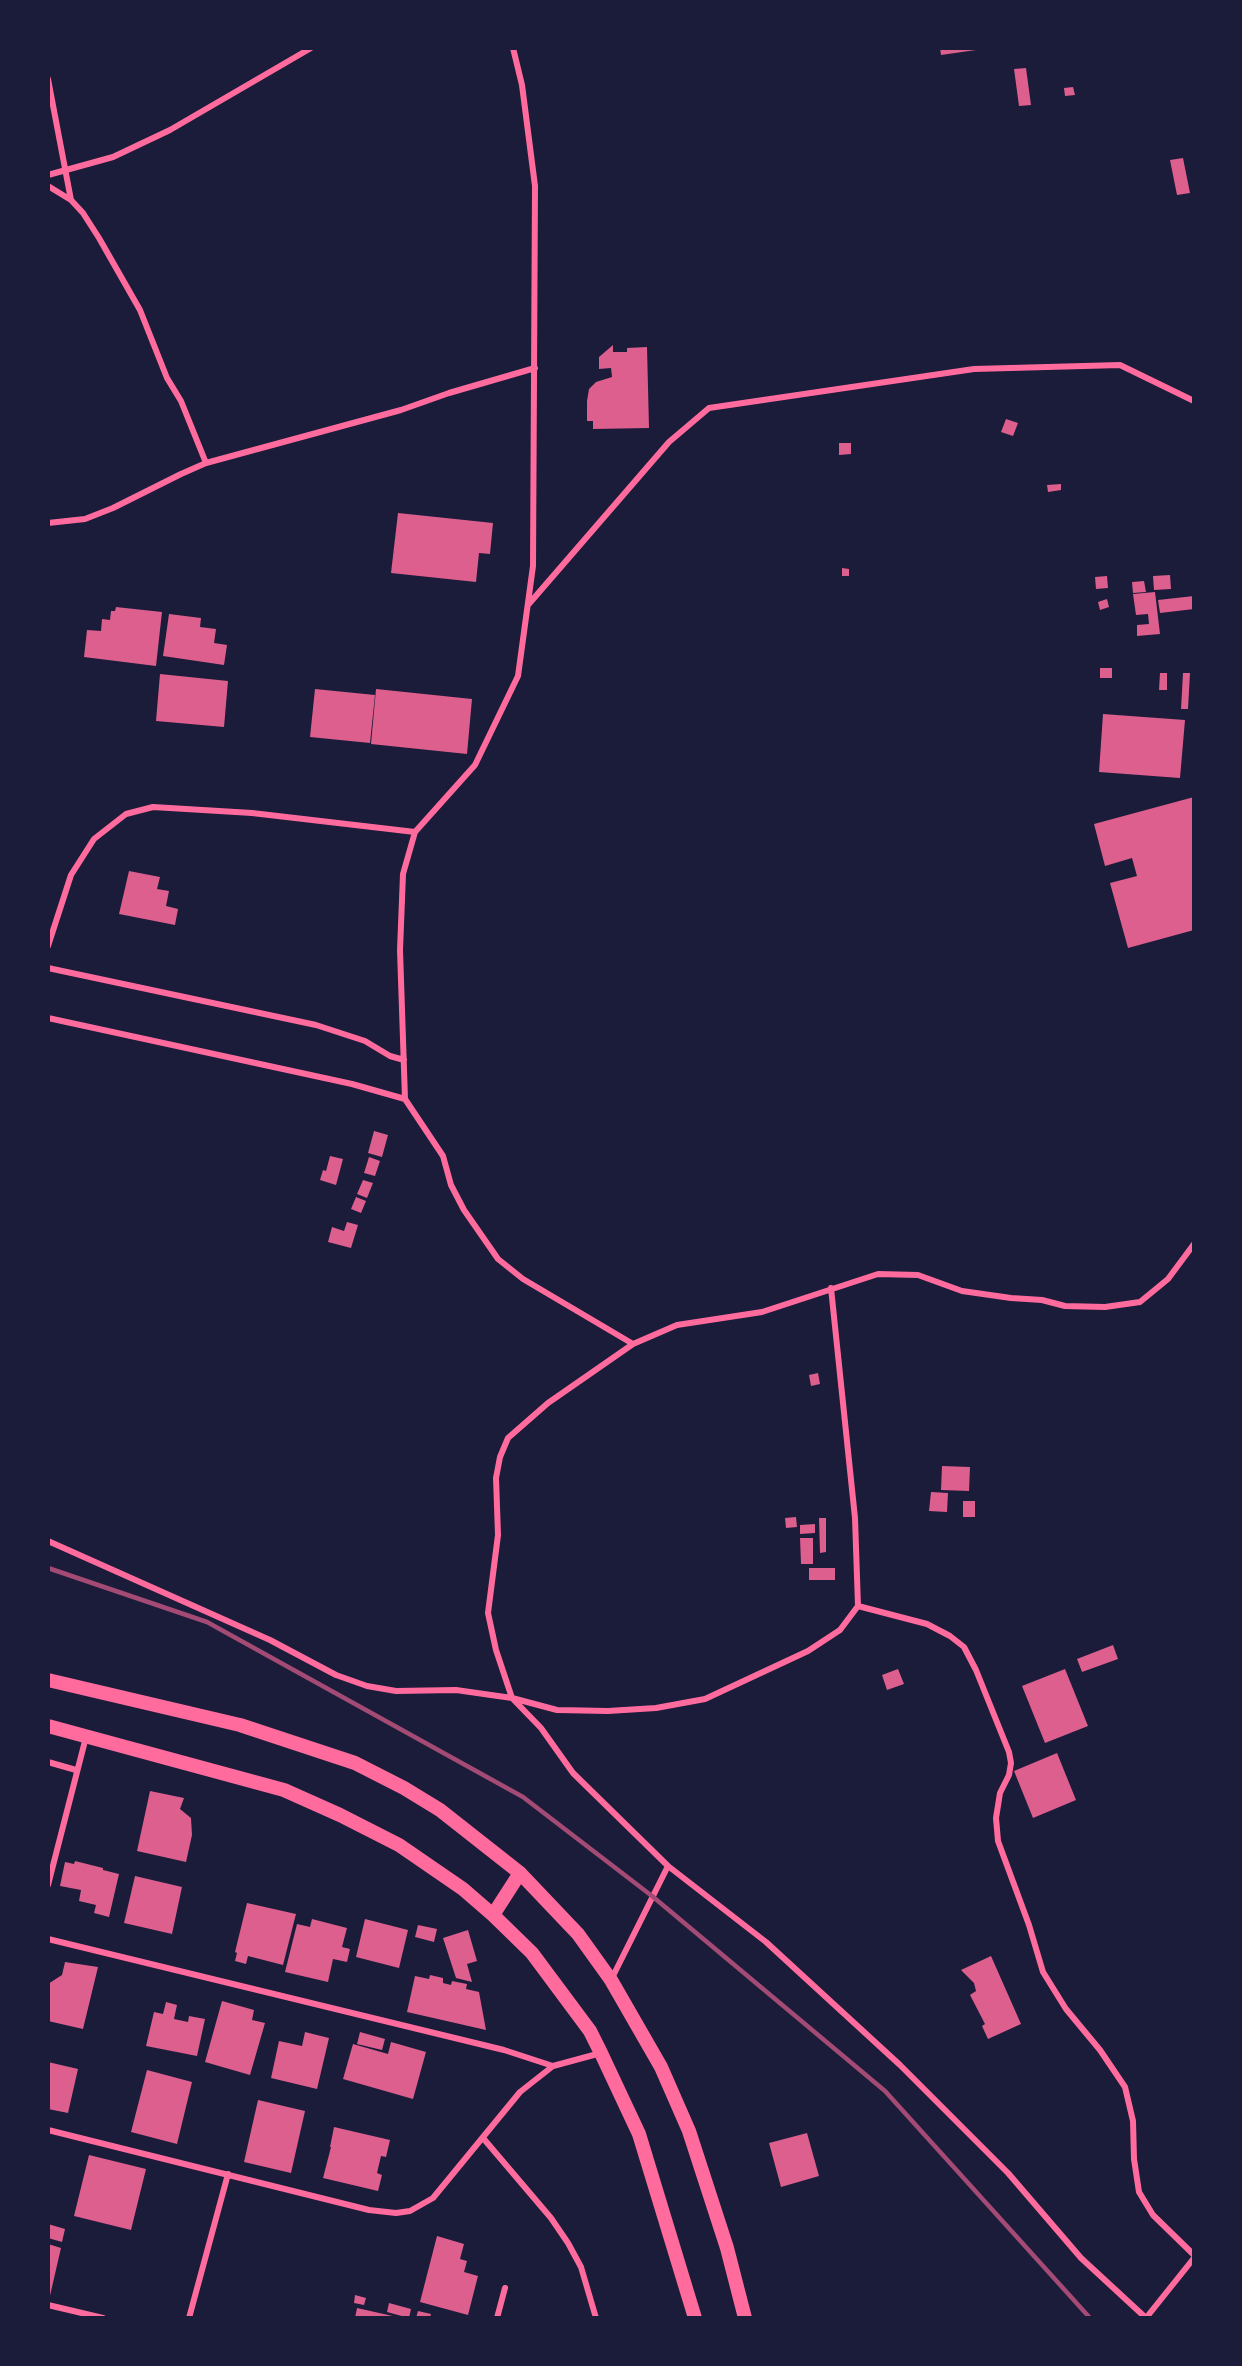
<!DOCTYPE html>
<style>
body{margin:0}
#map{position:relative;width:1242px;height:2366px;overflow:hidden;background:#1b1b3a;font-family:"Roboto Serif",serif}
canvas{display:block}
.frame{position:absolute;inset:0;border:50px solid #1b1b3a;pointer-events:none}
</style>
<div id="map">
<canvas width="1242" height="2366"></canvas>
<div class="frame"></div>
</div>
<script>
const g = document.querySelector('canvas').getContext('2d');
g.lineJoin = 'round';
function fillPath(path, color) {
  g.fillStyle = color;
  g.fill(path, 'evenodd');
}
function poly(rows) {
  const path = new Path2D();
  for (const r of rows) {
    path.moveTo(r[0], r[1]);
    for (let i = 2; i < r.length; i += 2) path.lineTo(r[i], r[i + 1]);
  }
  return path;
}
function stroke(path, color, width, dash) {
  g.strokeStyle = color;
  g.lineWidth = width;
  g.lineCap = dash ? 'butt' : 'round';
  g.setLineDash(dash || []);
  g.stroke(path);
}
fillPath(poly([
 [940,48,982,48,983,49,941,55],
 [1026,68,1031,105,1019,106,1014,69],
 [1073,87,1075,95,1065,96,1064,88],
 [1183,158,1190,193,1177,195,1170,160],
 [613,345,613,352,627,352,627,348,647,347,649,428,593,429,593,421,587,421,587,401,589,389,596,382,612,377,611,368,599,369,599,357],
 [1006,419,1018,423,1013,436,1001,432],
 [839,443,851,443,851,454,839,455],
 [1061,484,1061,490,1048,492,1047,485],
 [398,513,493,523,490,554,479,553,476,582,391,573],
 [842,568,849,569,849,576,842,576],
 [1170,575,1171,589,1154,590,1153,576],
 [1107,576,1108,588,1096,589,1095,577],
 [1144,581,1146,592,1133,593,1132,582],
 [1155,592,1160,634,1137,636,1137,625,1149,624,1148,614,1136,615,1133,594],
 [1194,596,1194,609,1160,613,1158,600],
 [1107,599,1109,607,1100,610,1098,602],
 [116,607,162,612,156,666,84,657,87,630,101,631,102,619,110,620,111,611,115,611],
 [169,614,201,618,200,627,216,629,214,643,227,645,224,665,163,656],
 [1100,668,1112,668,1112,678,1100,678],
 [1160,673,1167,673,1167,690,1159,690],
 [1183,673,1190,673,1188,709,1181,709],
 [160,674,228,681,224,727,156,721],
 [315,689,375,695,370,743,310,737],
 [376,689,472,699,467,754,371,744],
 [1103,714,1185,720,1180,778,1099,772],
 [1194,797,1194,930,1128,948,1110,883,1137,876,1132,858,1105,866,1094,824],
 [129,871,160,877,157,889,169,891,166,906,178,909,175,925,119,914],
 [374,1131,388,1135,382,1157,368,1153],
 [330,1156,343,1159,336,1185,320,1180,323,1170,326,1171],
 [369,1157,380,1161,375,1176,364,1173],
 [363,1180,373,1183,367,1198,357,1194],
 [356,1197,366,1201,361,1213,351,1209],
 [347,1222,358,1225,351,1248,328,1242,332,1227,344,1231],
 [818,1373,820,1384,811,1386,809,1375],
 [942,1466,970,1467,969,1491,941,1490],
 [931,1492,948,1493,947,1512,929,1511],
 [963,1501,975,1501,975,1517,963,1517],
 [796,1517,797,1527,786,1528,785,1518],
 [819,1518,826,1518,826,1552,820,1553],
 [815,1524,815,1533,800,1534,800,1525],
 [800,1538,813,1538,813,1564,801,1564],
 [809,1568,835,1568,835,1580,809,1580],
 [1113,1645,1118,1659,1082,1672,1077,1659],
 [898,1669,904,1684,887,1690,882,1675],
 [1065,1669,1088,1726,1045,1743,1022,1686],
 [1057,1753,1076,1800,1033,1818,1014,1771],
 [150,1791,184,1798,180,1809,191,1818,192,1835,186,1862,137,1851],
 [75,1861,103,1868,103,1870,119,1874,109,1917,94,1913,96,1905,79,1901,81,1890,60,1886,65,1862,74,1864],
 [135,1876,182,1887,172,1934,124,1923],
 [247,1903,296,1914,283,1965,248,1956,246,1964,235,1961,237,1953,235,1952],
 [312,1919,347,1928,342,1947,350,1949,347,1962,333,1959,328,1982,285,1972,297,1924,310,1927],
 [365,1919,408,1930,399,1968,356,1957],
 [418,1925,437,1929,434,1942,415,1937],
 [468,1930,477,1961,467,1964,472,1982,456,1978,443,1938],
 [991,1956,1021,2024,988,2039,982,2026,985,2024,970,1995,976,1991,974,1983,961,1970],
 [65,1962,98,1967,83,2029,48,2021,48,1984,62,1975],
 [430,1975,443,1978,443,1983,451,1985,452,1981,467,1984,466,1989,479,1992,486,2030,407,2012,415,1976,429,1979],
 [222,2001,254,2010,252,2020,265,2023,250,2075,205,2062],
 [166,2002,177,2005,174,2019,188,2022,189,2016,205,2019,197,2056,146,2046,154,2012,163,2014],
 [305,2032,329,2038,317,2089,271,2078,279,2041,302,2046],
 [360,2032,385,2039,382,2050,357,2044],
 [391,2042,426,2052,413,2099,343,2079,353,2044,388,2054],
 [48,2062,78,2069,68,2113,48,2109],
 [147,2070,192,2082,177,2144,131,2132],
 [258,2100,305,2111,291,2173,244,2162],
 [334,2127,390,2140,386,2157,381,2156,377,2173,382,2175,378,2191,323,2178,331,2147,330,2147],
 [807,2133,819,2176,781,2187,769,2143],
 [89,2155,146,2169,131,2230,74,2216],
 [48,2224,65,2229,62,2242,48,2238],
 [437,2236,464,2244,460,2259,467,2261,464,2272,478,2276,468,2315,420,2302],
 [48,2244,61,2248,49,2300,48,2299],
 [355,2295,366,2298,364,2305,354,2303],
 [389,2303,411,2309,409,2318,387,2312],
 [357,2308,397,2317,397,2318,355,2318],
 [418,2311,431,2314,430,2318,416,2318]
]), '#dd5f8e');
stroke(poly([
 [513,48,522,85,535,186,533,566,518,676,475,765,415,832,403,874,400,950,405,1099,443,1156,451,1185,464,1210,498,1259,523,1279,633,1344],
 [48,79,71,200],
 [48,175,113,157,170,130,311,48],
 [48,186,71,200,83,213,99,238,140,310,167,378,181,401,206,463],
 [48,523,85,519,113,508,181,474,206,463,401,410,449,393,535,368],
 [528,605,669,442,709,408,974,369,1120,365,1194,401],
 [48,946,71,875,94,839,126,814,153,807,252,813,415,832],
 [48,968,316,1025,365,1041,390,1056,404,1060],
 [48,1018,352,1084,405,1099],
 [1194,1244,1168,1279,1140,1302,1105,1307,1065,1306,1042,1300,1011,1298,962,1291,918,1275,878,1274,762,1312,677,1325,633,1344,548,1403,508,1438,500,1457,496,1478,498,1535,488,1613,496,1650,512,1698,541,1728,573,1773,668,1866,766,1942,900,2065,1008,2173,1081,2258,1146,2318,1194,2258],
 [48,1541,270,1640,336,1675,367,1686,396,1691,456,1690,512,1698,557,1710,608,1711,656,1708,705,1699,808,1651,840,1630,858,1606,855,1518,831,1288],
 [858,1606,927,1624,950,1636,964,1647,976,1670,1009,1752,1011,1763,1009,1775,1000,1793,996,1818,998,1841,1029,1925,1043,1972,1066,2009,1100,2050,1125,2087,1133,2121,1134,2159,1139,2192,1153,2215,1194,2255],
 [48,1762,76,1770],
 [48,1885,86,1737],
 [48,1939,504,2050,553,2066],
 [612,1978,668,1866],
 [48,2130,369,2210,396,2213,410,2211,433,2198,520,2092,553,2066,601,2053],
 [483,2138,551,2218,568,2243,581,2267,596,2318],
 [48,2305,103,2318],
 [189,2318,228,2174],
 [497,2318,505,2288]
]), '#ff6b9d', 6);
stroke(poly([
 [48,1680,240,1725,355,1763,404,1788,440,1810,520,1873,578,1934,611,1980,661,2067,689,2131,727,2248,745,2318],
 [48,1726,284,1790,340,1815,399,1845,463,1889,493,1915,532,1953,590,2031,601,2053,639,2134,695,2318],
 [493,1915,520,1873]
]), '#ff6b9d', 14);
stroke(poly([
 [48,1568,207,1622,523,1797,652,1896,885,2091,1090,2318]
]), '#a44b75', 4.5);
</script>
